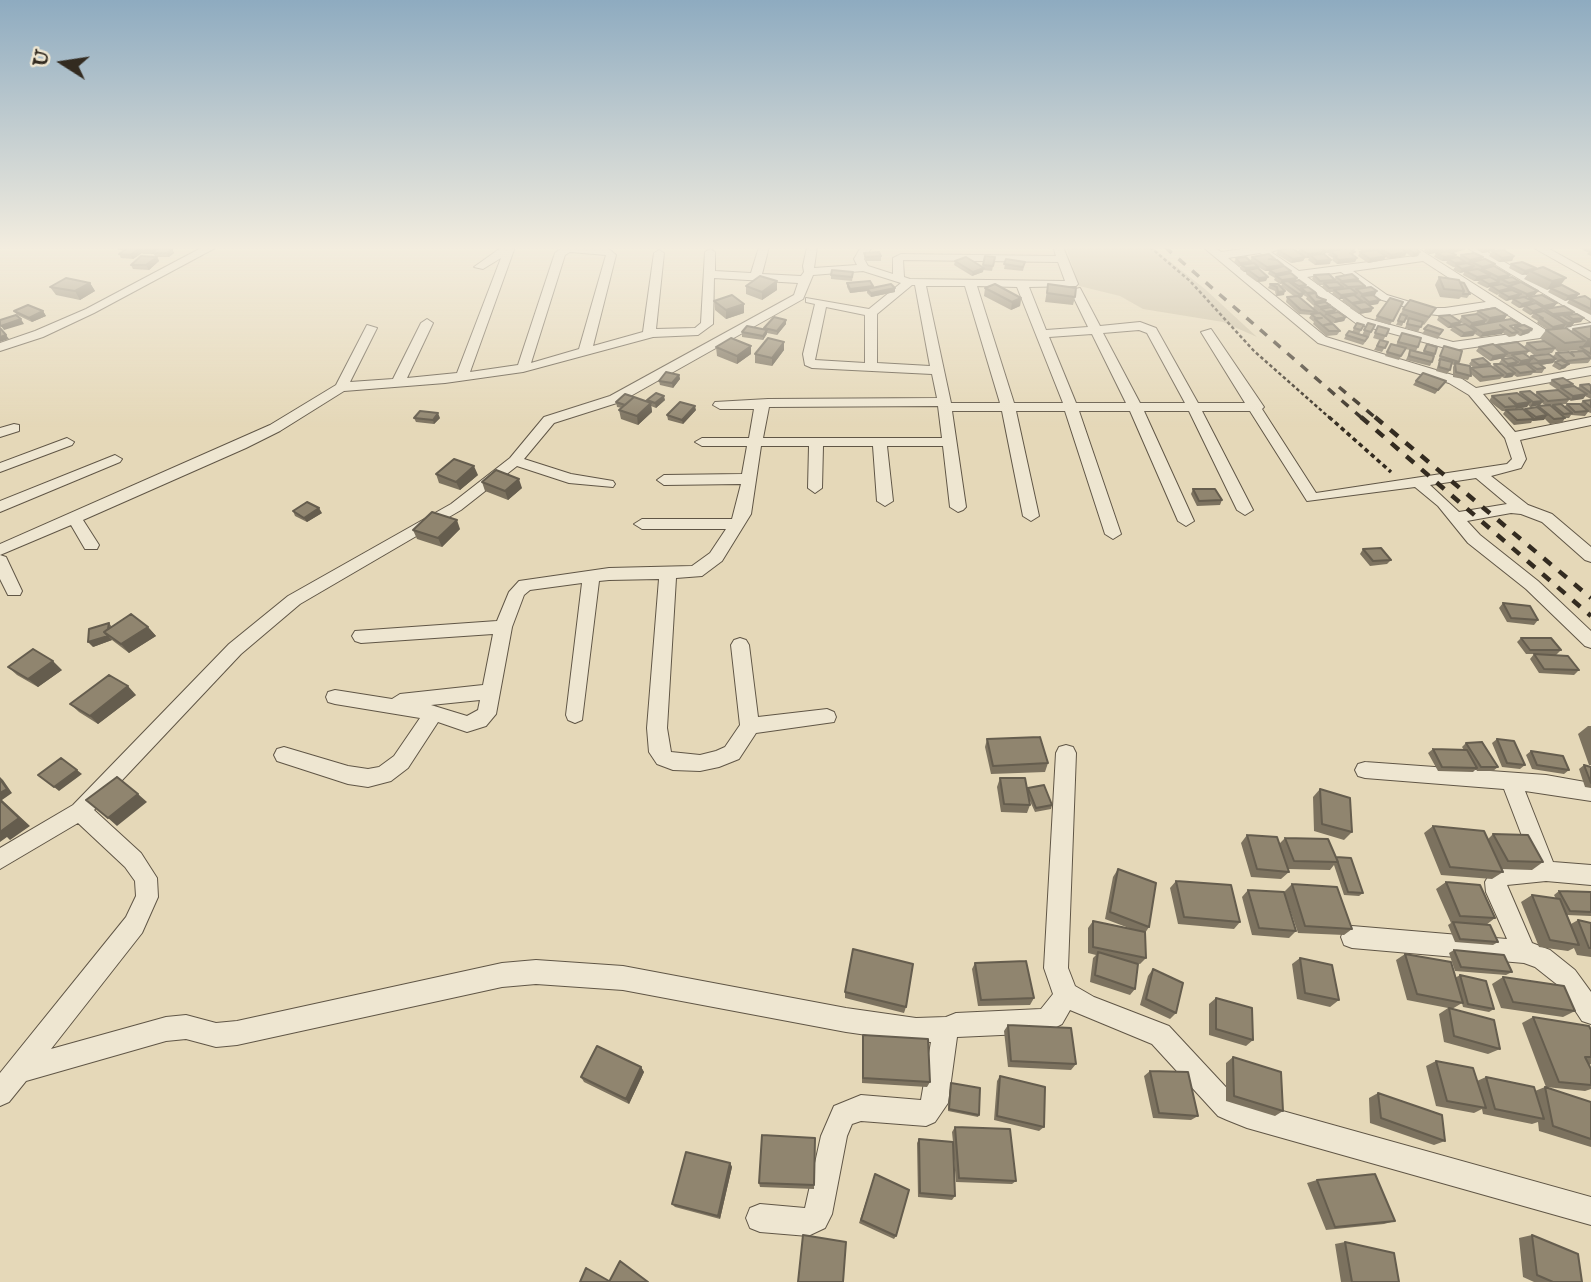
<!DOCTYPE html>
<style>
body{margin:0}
#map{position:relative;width:1591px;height:1282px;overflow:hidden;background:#e5d8b8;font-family:"IM FELL English",serif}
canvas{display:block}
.north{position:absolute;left:28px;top:28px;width:70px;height:70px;-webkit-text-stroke:5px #eee6d1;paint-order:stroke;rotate:282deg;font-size:19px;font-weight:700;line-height:28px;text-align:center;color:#332b20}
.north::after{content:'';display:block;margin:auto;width:24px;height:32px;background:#332b20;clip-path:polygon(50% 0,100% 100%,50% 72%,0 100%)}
</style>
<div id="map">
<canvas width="1591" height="1282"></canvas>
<div class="north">U</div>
</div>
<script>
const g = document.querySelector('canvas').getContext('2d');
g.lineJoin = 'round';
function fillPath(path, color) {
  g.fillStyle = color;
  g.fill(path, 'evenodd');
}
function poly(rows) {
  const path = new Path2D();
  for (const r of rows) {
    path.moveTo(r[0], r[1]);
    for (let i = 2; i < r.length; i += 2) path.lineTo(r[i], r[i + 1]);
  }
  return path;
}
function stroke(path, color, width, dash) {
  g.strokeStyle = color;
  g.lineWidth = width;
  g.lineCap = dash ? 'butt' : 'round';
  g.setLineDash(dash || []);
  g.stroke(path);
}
fillPath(poly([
 [1066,247,1152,247,1205,289,1257,337,1223,322,1143,309,1120,296,1079,286]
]), '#c7bb9e');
const minor = poly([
 [203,247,217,247,94,313,43,337,0,351,0,343,35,331,86,309,203,247],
 [502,247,515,247,470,372,518,365,555,253,563,247,608,248,616,255,593,346,643,332,654,253,659,250,664,253,656,329,695,328,701,323,705,252,710,249,715,252,715,271,751,273,759,247,769,247,762,274,801,276,804,272,803,266,807,247,817,247,814,268,857,265,854,259,861,247,872,247,864,259,868,266,893,274,893,258,901,254,1056,256,1053,247,1063,247,1078,284,1076,286,1029,287,1046,330,1088,327,1070,290,1080,288,1100,326,1140,322,1156,328,1198,403,1245,403,1201,332,1211,329,1264,407,1262,409,1316,493,1507,464,1512,459,1505,438,1469,395,1449,383,1318,343,1203,247,1215,247,1221,252,1256,247,1287,247,1271,252,1299,271,1415,256,1403,247,1416,247,1546,330,1591,323,1591,331,1453,350,1357,324,1260,253,1228,258,1326,337,1459,377,1476,388,1591,367,1591,375,1483,394,1515,432,1591,417,1591,425,1520,440,1526,459,1521,468,1491,476,1528,505,1552,514,1591,547,1591,562,1585,560,1542,522,1521,514,1511,513,1467,521,1480,535,1538,581,1591,631,1591,648,1585,646,1526,589,1468,543,1438,506,1415,487,1307,501,1250,411,1202,411,1253,510,1245,515,1237,510,1189,411,1144,411,1194,521,1186,526,1178,521,1130,411,1079,411,1121,534,1113,539,1105,534,1065,411,1016,411,1039,516,1031,521,1023,516,1002,411,952,411,966,507,963,510,958,512,950,507,943,446,887,446,893,501,885,506,877,501,873,446,823,446,822,488,815,493,808,488,809,446,761,446,751,514,722,561,702,576,676,578,667,728,671,752,700,755,716,751,725,747,740,725,731,645,734,640,740,638,746,640,749,645,758,717,827,709,834,712,836,717,834,722,756,733,739,759,719,767,700,771,673,770,657,764,649,752,647,728,659,579,609,580,599,581,582,720,575,723,568,720,566,715,582,583,530,590,524,595,512,627,496,714,486,726,467,732,438,722,408,768,391,781,368,787,348,784,277,761,274,755,277,749,284,747,348,766,368,769,379,767,394,756,420,718,335,704,328,702,326,697,328,692,335,690,392,699,400,694,483,685,493,634,361,643,355,641,352,636,355,631,497,621,509,592,519,581,609,568,692,566,710,553,726,529,642,529,634,524,642,519,732,519,741,484,664,485,657,480,664,475,742,474,747,446,702,446,695,442,702,438,749,438,754,409,720,409,713,405,715,402,768,399,937,398,932,374,812,368,805,365,803,354,815,304,806,302,806,298,869,309,901,283,863,271,813,275,803,299,620,402,554,423,524,459,571,474,613,481,615,484,613,487,569,483,517,466,461,510,300,604,241,654,94,810,141,853,157,878,158,897,142,933,51,1049,166,1017,186,1015,216,1023,237,1021,502,963,536,960,623,966,846,1008,916,1018,946,1017,956,1013,1041,1009,1053,994,1044,968,1056,753,1059,747,1066,745,1073,747,1076,753,1068,968,1075,986,1094,997,1169,1026,1236,1098,1591,1197,1591,1225,1247,1128,1227,1120,1218,1116,1152,1044,1070,1010,1062,1024,1045,1033,957,1037,948,1103,935,1122,926,1126,861,1121,852,1124,847,1136,832,1214,825,1228,808,1236,760,1232,750,1228,746,1218,750,1208,760,1204,805,1208,821,1136,834,1106,861,1095,921,1100,931,1042,916,1042,846,1032,623,990,536,984,502,987,237,1045,216,1047,186,1039,166,1041,26,1081,9,1102,0,1106,0,1073,126,917,136,896,135,881,125,867,78,823,0,869,0,848,73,805,229,644,288,596,451,504,510,458,544,417,610,396,794,295,798,283,714,278,713,324,698,335,653,337,523,372,445,383,344,391,280,431,246,448,83,520,99,545,97,549,85,549,71,525,0,555,6,557,22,591,20,595,8,595,0,579,0,544,270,425,336,385,367,325,377,328,350,382,393,379,421,323,427,319,433,323,407,378,457,373,501,258,483,269,474,267,502,247],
 [570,252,606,255,579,349,531,363,565,255,570,252],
 [903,260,1058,262,1065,281,910,279,904,277,903,260],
 [1423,261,1486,302,1445,308,1430,308,1387,295,1353,271,1423,261],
 [1341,272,1379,299,1429,314,1445,316,1495,307,1533,331,1453,342,1365,318,1307,277,1341,272],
 [912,285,915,285,930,366,877,363,877,314,912,285],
 [926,286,965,286,1000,403,951,403,926,286],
 [977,286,1017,287,1063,403,1014,403,977,286],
 [826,307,865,315,865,363,815,360,826,307],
 [1139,330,1147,333,1185,403,1140,403,1103,333,1139,330],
 [1092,334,1126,403,1076,403,1049,337,1092,334],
 [938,406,942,438,763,438,769,407,938,406],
 [1476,478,1507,504,1459,512,1430,485,1476,478],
 [480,700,478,710,467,716,431,705,480,700],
 [1466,247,1479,247,1591,313,1591,322,1466,247],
 [1532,247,1546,247,1591,272,1591,280,1532,247],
 [14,424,19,425,19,431,0,437,0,428,14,424],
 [67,438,74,442,72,445,0,472,0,463,67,438],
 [115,455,122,459,120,462,0,512,0,501,115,455],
 [1365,762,1546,775,1591,783,1591,801,1525,791,1553,862,1591,865,1591,885,1546,881,1507,885,1532,943,1550,950,1575,970,1591,992,1591,1024,1582,1021,1559,986,1535,967,1524,963,1352,948,1344,945,1341,937,1344,929,1352,926,1507,939,1486,892,1485,882,1493,868,1532,862,1504,789,1365,778,1358,776,1355,770,1358,764,1365,762]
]);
stroke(minor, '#605646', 2);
stroke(poly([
 [1150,247,1190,281,1254,351,1331,419]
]), '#332b20', 2.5, [3.5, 2.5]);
stroke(poly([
 [1329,417,1391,472]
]), '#332b20', 3.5, [4.5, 3.5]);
fillPath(minor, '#eee6d1');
stroke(poly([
 [1165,247,1363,419],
 [1339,387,1377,419]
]), '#332b20', 3.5, [9, 9]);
stroke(poly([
 [1361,417,1591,616],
 [1375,417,1591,598]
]), '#332b20', 4.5, [10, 10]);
fillPath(poly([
 [116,247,162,247,160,248,172,249,174,253,169,257,157,257,159,261,149,270,133,269,131,265,155,256,153,254,143,254,142,253,133,259,121,258,119,254,124,251,117,249],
 [1320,247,1413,247,1418,256,1412,257,1406,253,1405,256,1389,259,1385,257,1384,260,1368,263,1358,256,1360,252,1363,252,1356,248,1355,250,1352,250,1354,255,1357,258,1355,262,1337,264,1332,260,1333,258,1328,255,1329,253,1327,253],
 [1419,247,1466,247,1464,250,1452,253,1455,258,1459,258,1461,255,1481,260,1510,275,1508,278,1535,295,1526,298,1528,299,1529,297,1557,303,1554,307,1574,312,1572,314,1581,322,1574,323,1571,327,1564,327,1563,328,1571,331,1573,329,1591,326,1591,359,1588,363,1568,364,1565,368,1559,370,1552,366,1555,362,1558,361,1556,359,1553,363,1540,365,1545,368,1542,373,1533,373,1531,375,1517,377,1514,375,1512,377,1504,378,1502,377,1500,379,1480,382,1471,374,1468,380,1453,377,1453,367,1454,365,1451,364,1450,370,1447,374,1436,371,1439,361,1438,361,1444,346,1459,362,1458,363,1471,368,1474,368,1469,364,1472,360,1490,364,1488,366,1493,367,1494,364,1499,364,1499,363,1502,359,1511,357,1505,357,1504,358,1490,361,1476,351,1479,347,1496,347,1497,345,1529,351,1526,355,1530,358,1531,356,1553,356,1556,353,1570,353,1571,352,1578,352,1577,351,1578,350,1558,352,1555,349,1552,353,1534,355,1524,347,1527,343,1543,341,1540,338,1546,330,1548,330,1537,323,1538,321,1531,317,1533,314,1530,315,1522,310,1524,307,1519,308,1511,303,1513,299,1506,301,1498,296,1499,294,1497,295,1488,290,1490,287,1487,288,1477,283,1479,281,1474,281,1463,275,1464,272,1460,273,1453,270,1455,267,1453,267,1446,263,1447,261,1442,261,1434,257,1436,253,1429,254,1424,251,1425,249,1422,249],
 [1473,247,1496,247,1493,251,1482,253],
 [1577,247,1591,247,1591,256,1587,254,1589,252,1587,252],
 [1299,248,1326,252,1324,254,1330,264,1315,265,1308,260,1309,258,1305,258,1303,261,1291,263,1276,254,1278,250,1298,252],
 [1492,251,1514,256,1512,261,1499,262,1489,256],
 [864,253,881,256,881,261,866,261,864,257],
 [985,256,995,257,992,271,983,270,983,272,972,276,954,265,955,261,983,267],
 [1252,257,1275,259,1275,260,1283,265,1282,267,1291,271,1290,274,1297,278,1295,281,1305,287,1315,292,1314,293,1317,297,1330,305,1329,307,1336,310,1335,312,1346,317,1344,321,1334,323,1330,321,1331,324,1340,331,1337,335,1326,336,1313,324,1314,322,1309,318,1311,315,1299,314,1286,302,1287,297,1295,297,1282,287,1284,295,1276,296,1275,291,1268,288,1270,284,1281,286,1282,284,1280,284,1274,280,1275,278,1268,274,1269,271,1265,271,1258,267,1258,269,1266,281,1257,282,1246,274,1247,272,1244,272,1240,269,1241,266,1239,267,1234,262,1236,258,1251,262,1250,264,1253,263,1250,261],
 [1303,295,1307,297,1306,299,1314,306,1313,308,1299,297,1302,297],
 [1006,259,1025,262,1023,271,1004,269],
 [1511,264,1535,269,1561,285,1579,294,1576,297,1591,300,1591,315,1567,303,1569,300,1565,301,1548,292,1550,289,1547,290,1524,279,1528,274,1522,275,1509,268],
 [831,275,853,276,852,281,831,279],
 [1314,275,1334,280,1336,277,1357,281,1365,286,1364,288,1377,291,1374,295,1378,304,1370,305,1373,308,1371,312,1359,314,1350,308,1351,306,1350,307,1342,301,1343,299,1339,299,1332,294,1333,292,1327,292,1322,287,1323,285,1318,285,1312,279],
 [1439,277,1460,282,1470,294,1467,298,1461,297,1459,299,1440,297,1435,285],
 [777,281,777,290,762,300,746,294,746,286],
 [90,283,95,291,80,300,56,295,50,287],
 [847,283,873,286,873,288,895,292,871,297,867,293,867,291,850,293,847,287],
 [1048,284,1075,297,1073,305,1045,302],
 [985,288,1021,298,1020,306,1011,310,984,296],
 [714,301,744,304,744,313,726,319,715,310],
 [1403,302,1390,325,1375,320,1377,316],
 [1403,309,1431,316,1424,325,1422,324,1418,332,1405,328,1408,320,1405,319,1402,326,1396,325,1400,317,1399,317],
 [14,311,43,311,46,316,32,322,17,315],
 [1478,311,1507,315,1504,320,1487,323,1486,322,1484,324,1532,329,1529,333,1520,336,1517,334,1515,336,1509,337,1503,333,1480,337,1475,334,1473,336,1461,337,1450,330,1452,328,1448,328,1437,320,1439,316,1461,322,1460,325,1464,324,1459,321,1462,316,1475,314],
 [786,320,786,324,777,335,767,333,763,340,742,337,742,332,764,329,764,328],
 [1357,323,1364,325,1359,334,1366,341,1363,345,1344,339,1346,335,1352,332],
 [1368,323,1371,332,1369,337,1362,335],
 [1428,325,1443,330,1438,339,1422,334],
 [1378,326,1389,329,1383,341,1388,342,1382,352,1374,350,1380,340,1373,338],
 [1402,333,1418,347,1416,351,1423,353,1427,344,1437,347,1432,362,1430,366,1406,360,1410,350,1405,349,1399,360,1385,356,1391,344,1396,345],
 [784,342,784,350,772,366,755,363,755,354],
 [716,347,751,354,737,364,717,356],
 [679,375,680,379,673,388,660,385,659,381],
 [1552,380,1573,384,1571,386,1578,388,1580,385,1591,386,1591,399,1585,396,1583,399,1569,400,1566,404,1550,405,1552,407,1553,405,1564,407,1567,404,1580,404,1583,401,1591,400,1591,413,1588,412,1585,416,1571,415,1569,418,1565,418,1562,423,1550,424,1545,419,1532,421,1531,423,1514,425,1503,414,1505,411,1502,411,1489,401,1492,396,1519,394,1520,392,1535,395,1537,392,1558,390,1549,384],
 [1542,403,1545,405,1538,406,1537,407,1524,410,1514,409,1527,407,1528,405,1530,407,1540,405],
 [1416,381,1446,381,1435,394,1413,385],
 [634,398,647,402,647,400,665,400,656,408,651,406,652,412,638,425,621,419,619,410,622,408,617,407,616,402],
 [696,410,683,424,668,420,667,415],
 [414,418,440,418,434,424,416,422],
 [436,474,478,475,460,490,439,483],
 [482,482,522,488,508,500,485,491],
 [1193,489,1222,500,1220,505,1197,506,1191,494],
 [293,511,322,513,307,522,295,516],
 [460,529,442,547,417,539,413,530],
 [1363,549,1391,560,1387,564,1370,566,1360,554],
 [1503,603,1538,620,1534,625,1507,622,1499,608],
 [109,623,112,627,148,627,156,636,129,653,112,640,93,647],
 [1521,638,1561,650,1556,655,1579,670,1574,675,1539,673,1530,659,1534,654,1526,654,1517,642],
 [8,667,62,670,38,687,17,675],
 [136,695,98,724,79,712,70,704],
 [1588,726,1591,726,1591,765,1589,765,1578,734],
 [987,739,1048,763,1045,772,991,774,985,747],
 [1497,739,1525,765,1520,769,1502,767,1492,743],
 [1466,743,1498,767,1493,771,1477,771,1476,769,1473,772,1438,771,1428,753,1433,749,1464,750,1462,747],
 [1531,751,1569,770,1564,774,1532,769,1526,755],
 [1584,765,1591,767,1591,788,1585,787,1579,769],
 [1000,778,1028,788,1052,805,1051,809,1035,812,1029,799,1030,805,1027,813,1001,812,997,787],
 [1320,789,1352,832,1344,840,1314,831,1313,797],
 [1433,826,1488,839,1493,834,1543,862,1532,870,1501,869,1503,872,1492,879,1441,875,1424,833],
 [1247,835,1279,844,1285,838,1336,858,1363,893,1359,896,1344,895,1334,865,1330,870,1288,869,1289,872,1281,879,1251,877,1241,843],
 [1118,869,1149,927,1145,933,1146,958,1140,964,1131,962,1135,989,1130,995,1090,982,1093,958,1096,955,1088,953,1088,928,1093,921,1129,928,1105,919,1113,877],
 [1176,881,1240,922,1234,929,1178,924,1170,888],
 [1446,882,1495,918,1486,925,1498,942,1493,945,1455,942,1448,925,1451,923,1436,889],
 [1292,884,1352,929,1344,935,1298,933,1284,892],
 [1248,890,1296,931,1289,938,1252,935,1242,897],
 [1559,891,1591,892,1591,916,1567,915,1571,924,1578,920,1591,923,1591,957,1577,955,1574,948,1568,951,1539,947,1521,902,1532,895,1556,899,1554,895],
 [1454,950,1512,972,1506,975,1455,971,1449,953],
 [1405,954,1455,978,1460,975,1494,1009,1489,1012,1463,1007,1462,1003,1452,1009,1500,1049,1488,1054,1444,1042,1439,1014,1448,1008,1407,1000,1396,960],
 [1300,958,1339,1000,1330,1007,1297,999,1292,964],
 [975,963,1034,998,1030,1005,978,1006,972,969],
 [1153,969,1176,1013,1170,1019,1140,1005,1148,976],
 [1503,977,1575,1011,1563,1017,1501,1008,1492,984],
 [845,992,906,1007,904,1013,845,998],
 [1216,998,1253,1040,1246,1046,1209,1035,1209,1004],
 [1533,1017,1591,1030,1591,1064,1589,1065,1591,1069,1591,1089,1585,1091,1546,1087,1522,1023],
 [1008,1025,1076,1064,1071,1070,1008,1067,1004,1031],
 [863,1035,930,1082,927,1087,862,1083,862,1040],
 [1233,1057,1283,1111,1275,1116,1226,1101,1226,1063],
 [1436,1061,1477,1081,1486,1077,1535,1091,1545,1087,1591,1102,1591,1147,1539,1131,1538,1122,1532,1124,1483,1114,1482,1109,1474,1113,1436,1106,1426,1066],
 [641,1067,644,1072,629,1104,584,1082,581,1077],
 [1150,1071,1198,1116,1191,1120,1153,1118,1144,1076],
 [1000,1076,1044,1127,1039,1131,994,1120,997,1081],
 [951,1083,979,1115,978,1117,948,1111,950,1085],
 [1378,1093,1445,1141,1434,1145,1370,1123,1369,1098],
 [955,1127,1016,1181,1012,1184,956,1182,953,1147,955,1196,952,1200,918,1197,917,1143,919,1139,953,1142,952,1132],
 [815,1138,814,1189,760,1187,759,1183],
 [730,1163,732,1167,720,1219,675,1207,672,1204],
 [875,1174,896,1236,894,1239,859,1223],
 [1317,1180,1395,1221,1384,1224,1326,1230,1307,1183],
 [1532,1235,1582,1282,1534,1282,1523,1277,1519,1238],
 [1345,1242,1399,1282,1341,1282,1335,1244]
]), '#7c725f');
fillPath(poly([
 [143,247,141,250,142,253,133,259,130,255],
 [154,247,162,247,155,253,152,253,152,255,150,250],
 [1342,247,1356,247,1355,250,1333,252,1330,251,1329,253,1327,253,1329,249],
 [1461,247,1466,247,1464,250,1459,251],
 [1496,247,1493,251,1482,253,1485,249],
 [1444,248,1442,252,1429,254,1431,250],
 [1460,248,1457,252,1447,254,1449,250],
 [172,249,174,253,169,257,167,253],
 [1326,252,1324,256,1310,255,1309,258,1306,258,1308,254],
 [1407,252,1405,256,1389,259,1391,255],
 [1420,252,1418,256,1412,257,1414,253],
 [1456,255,1454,259,1448,259,1447,261,1442,261,1444,257],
 [1386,256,1384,260,1368,263,1370,259],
 [1514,256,1512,261,1499,262,1502,258],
 [157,257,159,261,149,270,146,265],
 [1305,257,1303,261,1291,263,1293,259],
 [1483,257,1480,261,1467,264,1470,260],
 [1357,258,1355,262,1337,264,1339,260],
 [1331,260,1330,264,1315,265,1317,261],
 [1283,265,1281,269,1269,270,1269,271,1265,271,1267,267],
 [1474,266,1472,270,1465,271,1464,272,1460,273,1462,269],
 [1258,267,1257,271,1248,270,1247,272,1244,272,1246,268],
 [984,268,983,272,972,276,973,272],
 [1536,268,1530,271,1528,274,1522,275,1525,271],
 [1291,271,1289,275,1276,276,1274,278,1276,274],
 [1490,275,1487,279,1480,279,1479,281,1474,281,1477,277],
 [1510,275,1507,280,1501,279,1500,281,1495,282,1498,277],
 [1268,277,1266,281,1257,282,1259,278],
 [1297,278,1295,282,1284,283,1282,282,1280,284,1282,280],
 [1566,278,1560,286,1550,288,1547,290,1552,281],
 [777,281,777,290,762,300,762,292],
 [1499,282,1497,286,1491,286,1487,288,1489,284],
 [90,283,95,291,80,300,75,291],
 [873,286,872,290,867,289,867,291,850,293,850,289],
 [895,288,895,292,871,297,871,293],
 [1285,291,1284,295,1276,296,1278,292],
 [1377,291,1375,295,1363,297,1362,296,1360,298,1362,294],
 [1538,291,1535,295,1524,298,1527,294],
 [1304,293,1302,297,1297,298,1299,294],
 [1357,293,1355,297,1344,297,1343,299,1339,299,1341,295],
 [1521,294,1518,298,1506,301,1509,297],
 [1579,294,1576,298,1570,299,1565,301,1568,296],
 [1021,298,1020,306,1011,310,1012,302],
 [1380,300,1378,304,1367,306,1369,302],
 [1533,301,1530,306,1519,308,1522,304],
 [1557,303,1554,307,1543,309,1541,312,1534,313,1530,315,1533,311,1542,309,1544,306],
 [744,304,744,313,726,319,726,310],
 [1373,308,1371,312,1359,314,1361,310],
 [1336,310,1334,314,1327,314,1327,315,1324,316,1326,312],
 [43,311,46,316,32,322,29,318],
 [1574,312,1571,316,1567,315,1566,317,1559,317,1557,316,1556,318,1550,319,1553,314],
 [1507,315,1504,320,1487,323,1490,318],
 [1346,317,1344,321,1334,323,1336,319],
 [1584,318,1581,322,1574,323,1571,327,1565,328,1568,323,1571,323,1573,319],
 [21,319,24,324,4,330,1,326],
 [786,320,786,324,777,335,777,331],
 [1486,320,1484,325,1469,327,1472,323],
 [1461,322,1459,327,1453,326,1452,328,1448,328,1451,324],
 [1566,324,1563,329,1550,331,1553,327],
 [1505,329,1502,334,1480,337,1483,333],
 [1532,329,1529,333,1520,336,1523,331],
 [767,330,767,334,763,340,763,336],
 [1476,331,1473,336,1461,337,1464,333],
 [6,335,9,339,0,342,0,337],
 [1588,339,1591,339,1591,346,1582,347],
 [784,342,784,350,772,366,772,358],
 [751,346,751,354,737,364,737,356],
 [1507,354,1504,358,1490,361,1493,356],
 [1532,359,1529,364,1518,365,1521,361],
 [1556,359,1553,363,1535,366,1538,361],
 [1518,362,1515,366,1505,368,1508,364],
 [1569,364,1565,368,1559,370,1562,366],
 [1515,373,1512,377,1504,378,1507,374],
 [679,375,680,379,673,388,672,383],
 [1587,394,1583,399,1570,401,1573,396],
 [664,396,665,400,656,408,655,403],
 [1543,401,1540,405,1530,407,1533,402],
 [1530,402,1527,407,1515,409,1517,404],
 [651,403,652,412,638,425,637,416],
 [695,406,696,410,683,424,682,420],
 [438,413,440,418,434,424,433,420],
 [1547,415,1544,420,1532,421,1536,417],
 [474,466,478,475,460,490,456,482],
 [519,479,522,488,508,500,505,491],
 [319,508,322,513,307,522,304,518],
 [457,520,460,529,442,547,438,538],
 [148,627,156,636,129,653,121,644],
 [108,636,112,640,93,647,88,642],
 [53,661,62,670,38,687,28,679],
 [128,686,136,695,98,724,90,716],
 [77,770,82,774,59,791,54,787],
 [0,777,3,780,12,793,2,800,30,826,10,840,7,837,0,842],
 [138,794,147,802,117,826,108,818],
 [641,1067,644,1072,629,1104,626,1099],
 [730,1163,732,1167,720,1219,718,1216]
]), '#655d4e');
const building = poly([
 [129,247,143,247,130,255,119,254,129,247],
 [144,247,154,247,150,250,141,250,144,247],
 [1306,247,1319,247,1326,252,1308,254,1299,248,1306,247],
 [1382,247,1399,247,1407,252,1391,255,1379,248,1382,247],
 [1405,247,1413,247,1420,252,1414,253,1405,247],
 [1426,247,1443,247,1444,248,1431,250,1426,247],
 [1445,247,1458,247,1460,248,1449,250,1445,247],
 [158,248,172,249,167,253,152,253,158,248],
 [1292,248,1305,257,1293,259,1278,250,1292,248],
 [1349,248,1355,252,1350,253,1357,258,1339,260,1334,256,1337,256,1330,251,1349,248],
 [1376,250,1386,256,1370,259,1360,252,1376,250],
 [1504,250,1514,256,1502,258,1492,251,1504,250],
 [1448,251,1456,255,1444,257,1436,253,1448,251],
 [879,252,881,256,866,257,864,253,879,252],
 [1474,253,1483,257,1470,260,1461,255,1474,253],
 [1269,254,1275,259,1269,259,1277,260,1283,265,1267,267,1252,257,1269,254],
 [1324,254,1331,260,1317,261,1310,255,1324,254],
 [141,256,157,257,146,265,131,265,141,256],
 [985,256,995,257,993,266,983,265,985,256],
 [966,257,984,268,973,272,955,261,966,257],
 [1246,257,1251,262,1240,263,1236,258,1246,257],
 [1458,257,1465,262,1455,263,1448,259,1458,257],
 [1006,259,1025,262,1023,267,1004,264,1006,259],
 [1485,259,1495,264,1482,267,1472,262,1485,259],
 [1522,262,1536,268,1525,271,1511,264,1522,262],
 [1254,263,1258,267,1246,268,1241,265,1254,263],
 [1467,263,1474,266,1462,269,1456,265,1467,263],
 [1284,266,1291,271,1276,274,1269,270,1284,266],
 [1494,266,1510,275,1498,277,1482,269,1494,266],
 [1543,267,1566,278,1552,281,1530,271,1543,267],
 [1258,268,1268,277,1259,278,1248,270,1258,268],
 [1478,269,1490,275,1477,277,1465,271,1478,269],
 [832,270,853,272,852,277,831,275,832,270],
 [1291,273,1297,278,1282,280,1276,276,1291,273],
 [1329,274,1335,280,1320,281,1314,275,1329,274],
 [1352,274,1358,279,1342,281,1336,277,1352,274],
 [760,276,777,281,762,292,746,286,760,276],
 [1439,277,1459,280,1464,291,1444,289,1439,277],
 [1490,277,1499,282,1489,284,1480,279,1490,277],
 [1512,277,1519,281,1509,283,1501,279,1512,277],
 [66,278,90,283,75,291,50,287,66,278],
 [1299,280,1306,285,1299,286,1292,282,1299,280],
 [870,281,873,286,850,289,847,283,870,281],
 [1288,281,1304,293,1299,294,1282,282,1288,281],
 [1359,281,1365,286,1348,287,1341,282,1359,281],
 [1337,282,1343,287,1329,288,1324,283,1337,282],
 [1460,282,1464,283,1470,294,1463,294,1464,291,1460,282],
 [1521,282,1538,291,1527,294,1509,286,1521,282],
 [891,284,895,288,871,293,867,289,891,284],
 [995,284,1021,298,1012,302,985,288,995,284],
 [1048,284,1076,288,1075,297,1047,293,1048,284],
 [1270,284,1278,284,1285,291,1278,292,1277,287,1270,284],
 [1502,284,1511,288,1499,291,1491,286,1502,284],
 [1562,285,1579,294,1568,296,1550,288,1562,285],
 [1308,287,1315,292,1307,293,1301,288,1308,287],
 [1371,287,1377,291,1362,294,1356,289,1371,287],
 [1350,288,1357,293,1341,295,1334,290,1350,288],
 [1512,290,1521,294,1509,297,1500,292,1512,290],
 [1316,293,1317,297,1326,300,1315,302,1308,294,1316,293],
 [732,295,744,304,726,310,714,301,732,295],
 [1354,295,1362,301,1352,303,1344,297,1354,295],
 [1373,295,1380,300,1369,302,1362,296,1373,295],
 [1542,295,1557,303,1544,306,1529,297,1542,295],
 [1298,296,1317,312,1301,310,1287,297,1298,296],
 [1585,296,1591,300,1591,309,1570,299,1585,296],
 [1524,297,1533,301,1522,304,1513,299,1524,297],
 [1390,298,1403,302,1393,321,1377,316,1390,298],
 [1410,300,1436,308,1429,317,1403,309,1410,300],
 [1325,302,1330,305,1320,307,1315,304,1325,302],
 [1365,302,1373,308,1361,310,1353,304,1365,302],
 [1536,303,1544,308,1533,311,1525,306,1536,303],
 [28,305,43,311,29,318,14,311,28,305],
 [1564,306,1574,312,1553,314,1545,309,1564,306],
 [1331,307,1336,310,1326,312,1321,309,1331,307],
 [1495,308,1507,315,1490,318,1478,311,1495,308],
 [1544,311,1566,324,1553,327,1540,318,1543,318,1534,313,1544,311],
 [1338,312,1346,317,1336,319,1327,314,1338,312],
 [1320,313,1332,323,1324,325,1333,324,1340,331,1329,331,1315,319,1322,318,1316,318,1311,314,1320,313],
 [1401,314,1407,316,1404,322,1398,321,1401,314],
 [1477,314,1486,320,1472,323,1462,316,1477,314],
 [1577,314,1584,318,1573,319,1567,315,1577,314],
 [16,315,21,319,1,326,0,325,0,320,16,315],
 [1450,315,1461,322,1451,324,1439,316,1450,315],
 [1562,315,1574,322,1568,323,1557,316,1562,315],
 [774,317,786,320,777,331,764,328,774,317],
 [1409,318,1423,322,1421,327,1407,324,1409,318],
 [1511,319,1520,324,1510,326,1518,332,1512,333,1500,325,1505,329,1483,333,1472,326,1511,319],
 [1357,323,1364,325,1361,330,1354,328,1357,323],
 [1368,323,1375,325,1371,332,1364,330,1368,323],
 [1465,324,1476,331,1464,333,1453,326,1465,324],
 [1428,325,1443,330,1440,334,1424,329,1428,325],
 [1524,325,1532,329,1523,331,1515,327,1524,325],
 [747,326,767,330,763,336,742,332,747,326],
 [1378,326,1389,329,1386,336,1375,333,1378,326],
 [1591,326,1591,339,1588,339,1573,329,1591,326],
 [0,328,6,335,0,337,0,328],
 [1566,328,1585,341,1565,343,1546,330,1566,328],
 [1349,331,1368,337,1365,341,1346,335,1349,331],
 [1402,333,1421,338,1418,347,1398,342,1402,333],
 [731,338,751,346,737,356,716,347,731,338],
 [768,338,784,342,772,358,755,354,768,338],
 [1380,340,1388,342,1385,348,1377,346,1380,340],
 [1544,341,1555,348,1537,350,1527,343,1544,341],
 [1517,342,1529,351,1509,353,1497,345,1517,342],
 [1391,344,1406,348,1401,356,1387,352,1391,344],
 [1427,344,1437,347,1435,354,1424,351,1427,344],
 [1493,344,1507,354,1493,356,1479,347,1493,344],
 [1444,346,1462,351,1459,362,1440,356,1444,346],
 [1591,346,1591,354,1580,347,1591,346],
 [1410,350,1434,356,1432,362,1409,356,1410,350],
 [1583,351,1591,358,1566,361,1556,353,1569,352,1574,356,1571,352,1583,351],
 [1523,353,1532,359,1521,361,1512,355,1523,353],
 [1549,354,1556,359,1538,361,1531,356,1549,354],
 [1483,358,1490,364,1479,365,1472,360,1483,358],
 [1512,358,1518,362,1508,364,1502,359,1512,358],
 [1440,359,1452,362,1450,370,1439,367,1440,359],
 [1561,360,1569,364,1562,366,1555,362,1561,360],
 [1455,363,1470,366,1471,376,1456,372,1455,363],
 [1538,363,1545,368,1537,369,1529,364,1538,363],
 [1494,364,1502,364,1515,373,1507,374,1494,364],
 [1526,364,1535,371,1520,373,1511,366,1526,364],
 [1491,366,1503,375,1483,377,1471,368,1491,366],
 [666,372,679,375,672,383,659,381,666,372],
 [1423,373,1446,381,1438,390,1416,381,1423,373],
 [1563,378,1573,384,1561,386,1552,380,1563,378],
 [1589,384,1591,386,1591,393,1580,385,1589,384],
 [1574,386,1587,394,1573,396,1561,388,1574,386],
 [1558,390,1570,399,1548,401,1537,392,1558,390],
 [1530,391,1543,401,1533,402,1520,392,1530,391],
 [656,393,664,396,655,403,647,400,656,393],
 [1517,393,1530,402,1517,404,1509,398,1517,406,1505,407,1492,396,1517,393],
 [625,394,634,397,625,405,616,402,625,394],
 [634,397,651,403,637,416,619,410,634,397],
 [1591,400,1591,407,1583,401,1591,400],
 [680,402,695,406,682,420,667,415,680,402],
 [1561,404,1572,413,1564,414,1553,405,1561,404],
 [1567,404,1580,404,1588,411,1575,412,1567,404],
 [1550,405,1565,418,1554,419,1538,406,1550,405],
 [1537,407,1547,415,1536,417,1525,409,1537,407],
 [1523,409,1534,419,1517,420,1506,410,1523,409],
 [420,411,438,413,433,420,414,418,420,411],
 [454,459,474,466,456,482,436,474,454,459],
 [496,470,519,479,505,491,482,482,496,470],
 [1193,489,1215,489,1222,500,1199,501,1193,489],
 [307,502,319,508,304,518,293,511,307,502],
 [432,512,457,520,438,538,413,530,432,512],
 [1381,548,1391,560,1373,561,1363,549,1381,548],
 [1503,603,1530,606,1538,620,1511,618,1503,603],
 [131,614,148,627,121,644,104,632,131,614],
 [109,623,108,629,104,632,108,636,88,642,89,629,109,623],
 [1521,638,1551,638,1561,650,1530,650,1521,638],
 [33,649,53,661,28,679,8,667,33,649],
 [1534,654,1568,656,1579,670,1544,669,1534,654],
 [109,675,128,686,90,716,70,704,109,675],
 [1040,737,1048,763,993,766,987,739,1040,737],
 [1497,739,1514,741,1525,765,1507,763,1497,739],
 [1482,742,1498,767,1481,767,1466,743,1482,742],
 [1433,749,1467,750,1477,768,1442,767,1433,749],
 [1531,751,1563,756,1569,770,1537,765,1531,751],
 [61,758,77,770,54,787,38,775,61,758],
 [1584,765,1591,767,1591,783,1584,765],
 [117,777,138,794,108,818,86,800,117,777],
 [1000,778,1025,778,1030,805,1004,804,1000,778],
 [0,779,7,789,0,793,0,779],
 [1044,785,1052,805,1036,808,1028,788,1044,785],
 [1320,789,1350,798,1352,832,1322,824,1320,789],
 [0,800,19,818,0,832,0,800],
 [1433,826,1484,831,1503,872,1450,867,1433,826],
 [1493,834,1528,835,1543,862,1508,861,1493,834],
 [1247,835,1277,837,1289,872,1257,869,1247,835],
 [1285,838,1328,839,1338,862,1294,861,1285,838],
 [1336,857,1351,858,1363,893,1348,892,1336,857],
 [1118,869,1156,883,1149,927,1110,912,1118,869],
 [1176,881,1231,885,1240,922,1184,917,1176,881],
 [1446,882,1480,885,1495,918,1460,916,1446,882],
 [1292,884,1337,887,1352,929,1305,926,1292,884],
 [1248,890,1284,892,1296,931,1259,928,1248,890],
 [1559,891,1591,892,1591,912,1570,911,1559,891],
 [1532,895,1560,899,1579,945,1550,940,1532,895],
 [1578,920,1591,923,1591,948,1589,948,1578,920],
 [1093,921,1145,932,1146,958,1093,947,1093,921],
 [1453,922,1490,925,1498,942,1460,939,1453,922],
 [853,949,913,964,906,1007,845,992,853,949],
 [1454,950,1504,955,1512,972,1461,967,1454,950],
 [1098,952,1138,964,1135,989,1095,975,1098,952],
 [1405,954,1451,962,1463,1003,1417,994,1405,954],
 [1300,958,1332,965,1339,1000,1305,993,1300,958],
 [1026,961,1034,998,981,1000,975,963,1026,961],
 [1153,969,1183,983,1176,1013,1146,999,1153,969],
 [1460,975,1486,981,1494,1009,1468,1004,1460,975],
 [1503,977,1564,986,1575,1011,1513,1002,1503,977],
 [1216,998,1252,1008,1253,1040,1216,1029,1216,998],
 [1449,1008,1494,1020,1500,1049,1454,1036,1449,1008],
 [1533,1017,1589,1026,1591,1030,1591,1057,1585,1057,1591,1069,1591,1085,1559,1082,1533,1017],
 [1008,1025,1071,1028,1076,1064,1011,1061,1008,1025],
 [863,1035,928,1039,930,1082,863,1078,863,1035],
 [597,1046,641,1067,626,1099,581,1077,597,1046],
 [1233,1057,1281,1072,1283,1111,1234,1096,1233,1057],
 [1436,1061,1473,1068,1486,1108,1447,1101,1436,1061],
 [1150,1071,1188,1072,1198,1116,1159,1113,1150,1071],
 [1000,1076,1045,1087,1044,1127,997,1116,1000,1076],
 [1486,1077,1534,1087,1544,1119,1495,1109,1486,1077],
 [951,1083,980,1088,979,1115,949,1109,951,1083],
 [1545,1087,1591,1102,1591,1139,1553,1126,1545,1087],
 [1378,1093,1442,1115,1445,1141,1381,1118,1378,1093],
 [955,1127,1010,1129,1016,1181,959,1178,955,1127],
 [762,1135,815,1138,814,1185,759,1183,762,1135],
 [919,1139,953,1142,955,1196,920,1193,919,1139],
 [686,1152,730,1163,718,1216,672,1204,686,1152],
 [875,1174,909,1190,896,1236,861,1220,875,1174],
 [1375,1174,1395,1221,1335,1227,1317,1180,1375,1174],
 [803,1235,846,1242,843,1282,798,1282,803,1235],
 [1532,1235,1578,1254,1582,1282,1553,1282,1537,1275,1532,1235],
 [1345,1242,1394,1253,1399,1282,1352,1282,1345,1242],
 [620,1261,648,1282,609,1282,620,1261],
 [586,1268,609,1281,608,1282,580,1282,586,1268]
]);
fillPath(building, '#90856f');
stroke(building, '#655d4e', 2);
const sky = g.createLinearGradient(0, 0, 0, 427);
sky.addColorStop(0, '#8eabc0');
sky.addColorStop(0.58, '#f3eddf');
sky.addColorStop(1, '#f3eddf00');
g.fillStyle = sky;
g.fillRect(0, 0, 1591, 427);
</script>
